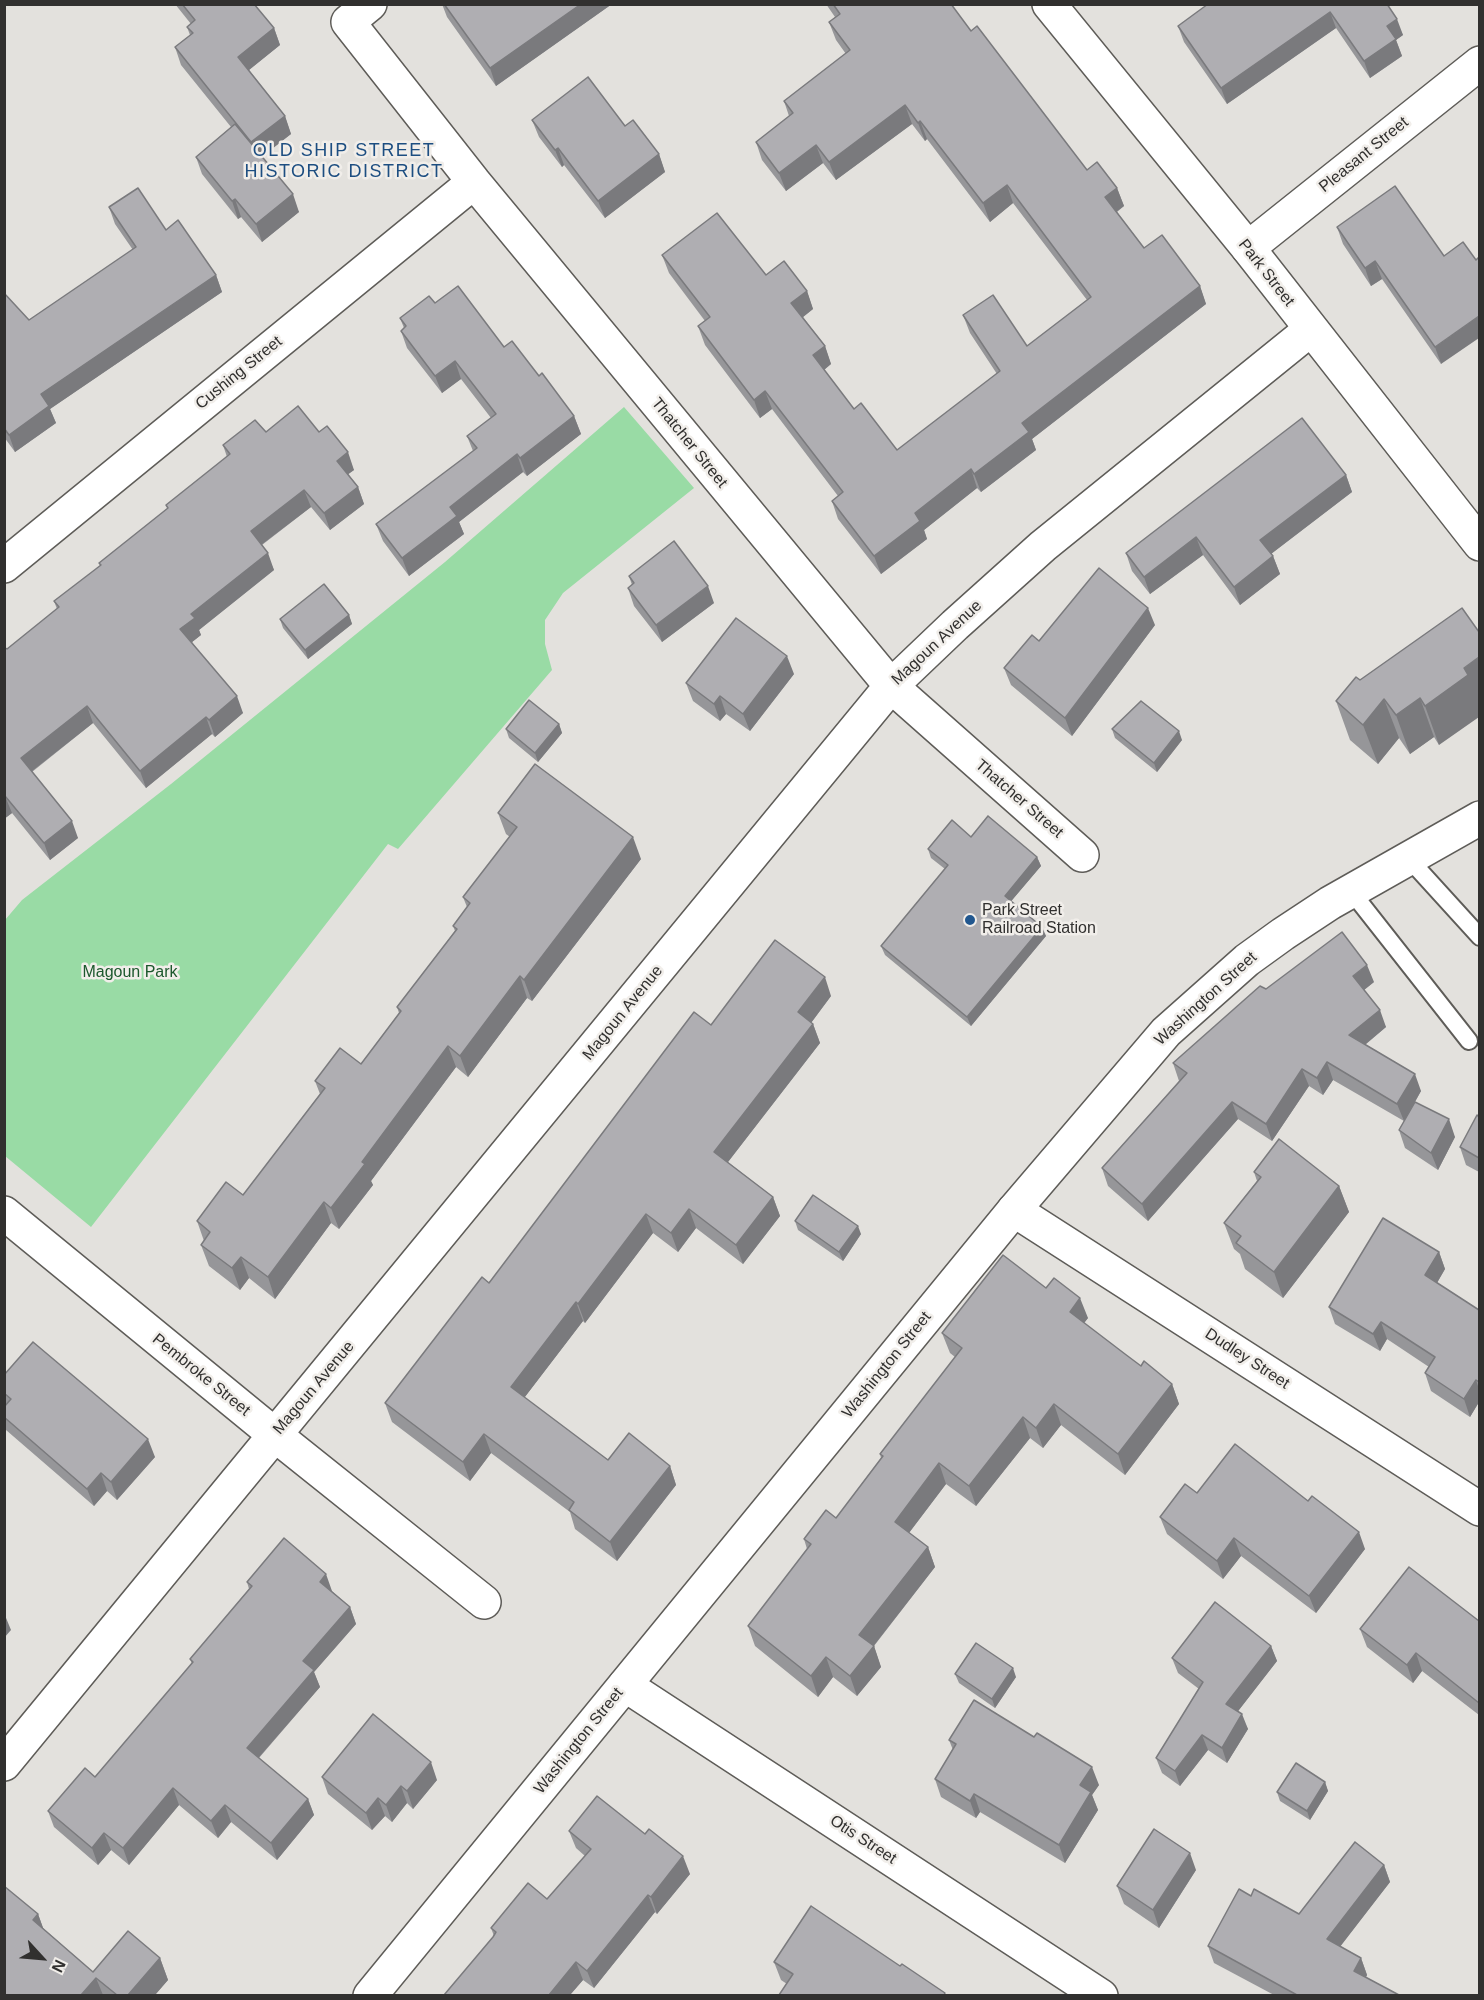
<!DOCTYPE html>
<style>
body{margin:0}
#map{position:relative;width:1484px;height:2000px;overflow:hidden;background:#e3e1dd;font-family:Helvetica,sans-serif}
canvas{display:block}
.frame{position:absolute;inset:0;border:6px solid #31302f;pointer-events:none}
.north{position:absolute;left:12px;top:1928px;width:60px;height:60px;-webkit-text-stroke:4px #f1eeea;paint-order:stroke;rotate:116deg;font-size:16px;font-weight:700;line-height:24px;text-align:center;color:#31302f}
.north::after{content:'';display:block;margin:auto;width:21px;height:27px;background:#31302f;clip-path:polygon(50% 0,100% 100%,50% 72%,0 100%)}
</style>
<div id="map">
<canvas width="1484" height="2000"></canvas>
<div class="frame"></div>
<div class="north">N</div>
</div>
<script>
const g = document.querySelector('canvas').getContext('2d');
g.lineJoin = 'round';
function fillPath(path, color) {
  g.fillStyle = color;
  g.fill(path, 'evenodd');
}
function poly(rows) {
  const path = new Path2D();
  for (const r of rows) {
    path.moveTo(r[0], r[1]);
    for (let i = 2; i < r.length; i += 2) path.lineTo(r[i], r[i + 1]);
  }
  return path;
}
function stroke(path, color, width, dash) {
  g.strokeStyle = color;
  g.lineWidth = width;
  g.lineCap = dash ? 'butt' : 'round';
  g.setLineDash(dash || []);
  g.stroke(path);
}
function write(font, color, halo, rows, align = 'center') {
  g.font = font + ' Helvetica,sans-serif';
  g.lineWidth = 5;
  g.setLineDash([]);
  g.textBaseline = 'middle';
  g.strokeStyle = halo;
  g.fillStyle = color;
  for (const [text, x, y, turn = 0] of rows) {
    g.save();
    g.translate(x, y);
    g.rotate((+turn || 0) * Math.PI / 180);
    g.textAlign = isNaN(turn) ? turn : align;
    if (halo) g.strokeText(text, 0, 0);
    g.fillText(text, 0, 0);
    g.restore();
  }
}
fillPath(poly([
 [624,407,694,488,563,593,545,620,545,644,552,670,398,849,388,844,91,1227,5,1156,5,920,22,900,171,784,445,562]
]), '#99dba5');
const lane = poly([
 [1409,859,1480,937],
 [1351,891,1469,1041]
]);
const street = poly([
 [370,4,348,22,474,182,891,686,1082,855],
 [1248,248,1480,63],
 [4,566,474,182],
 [1014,1210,1480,1509],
 [4,1213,275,1435,484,1602],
 [625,1685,1101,1996],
 [4,1764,891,686,955,625,1043,546,1310,330]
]);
const secondary = poly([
 [1049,4,1248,248,1480,544],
 [370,1996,1014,1210,1166,1032,1247,960,1283,934,1330,903,1480,818]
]);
stroke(lane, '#5e5c58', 20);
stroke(street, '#5e5c58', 36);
stroke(secondary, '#5e5c58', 36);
stroke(lane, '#fff', 16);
stroke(street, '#fff', 33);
stroke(secondary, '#fff', 33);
fillPath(poly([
 [175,4,254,4,274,28,280,45,249,70,285,116,291,134,262,156,299,212,262,242,241,217,238,219,202,174,196,157,231,127,181,65,175,47,190,35,187,27,191,24],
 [442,4,612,4,496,86,447,17],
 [826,4,951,4,971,31,1087,170,1117,188,1124,206,1117,212,1144,248,1200,286,1206,304,1032,439,1036,450,981,492,977,488,924,530,927,539,881,574,838,519,832,501,838,496,772,409,760,418,705,345,698,326,705,321,669,273,662,255,766,275,807,291,813,309,803,317,825,346,831,364,824,370,854,409,897,450,997,374,970,333,963,315,1027,346,1087,300,1013,203,990,222,927,139,925,141,912,124,836,180,823,163,786,191,762,160,756,142,789,116,784,101,846,54,836,40,829,22,835,17],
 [1387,4,1403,35,1396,40,1402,56,1370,78,1336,28,1227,104,1184,42,1178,26],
 [532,120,625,126,659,154,665,172,605,218,564,165,562,167,539,137],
 [1395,186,1441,364,1382,279,1371,286,1343,244,1337,227],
 [109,207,166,230,216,275,222,292,50,409,56,423,15,452,4,437,4,293,29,320,133,250,115,224],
 [435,303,504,347,539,376,574,416,581,434,527,476,523,472,459,522,464,534,409,576,383,541,376,524,473,451,467,436,491,418,461,379,442,393,407,348,401,331,404,328,400,318],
 [266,432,319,432,354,470,348,474,358,487,364,504,330,530,311,507,262,545,274,570,199,630,201,635,192,642,243,713,215,737,212,734,146,788,93,723,32,772,78,838,50,860,12,813,4,819,4,647,7,649,57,609,54,601,100,566,99,563,168,508,166,505,227,457,223,445],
 [1346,475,1352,492,1271,554,1273,556,1280,574,1240,605,1203,555,1150,594,1132,571,1126,553],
 [629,576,714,603,662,642,634,606,628,588,632,585],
 [1462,608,1439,745,1434,737,1410,754,1399,738,1378,764,1350,740,1336,701,1360,680],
 [349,615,352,624,308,659,283,628,280,619],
 [1155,625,1072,736,1011,685,1004,668,1039,641],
 [794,674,750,731,726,714,720,721,693,701,686,683],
 [559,724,562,733,538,762,509,738,506,729],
 [1112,729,1182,740,1157,772,1115,738],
 [498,813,641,859,532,1001,527,998,468,1077,456,1067,371,1181,373,1185,339,1229,331,1223,275,1299,249,1278,240,1290,209,1266,201,1245,204,1241,197,1221,243,1195,320,1094,315,1081,361,1064,399,1013,397,1007,455,931,453,926,467,907,463,897,510,837,506,834],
 [971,837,1037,857,1041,866,1011,901,1046,936,971,1026,885,955,881,946,945,869,931,858,928,849],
 [1374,982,1364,990,1386,1027,1365,1045,1421,1091,1415,1102,1455,1137,1438,1170,1405,1148,1399,1130,1404,1121,1333,1080,1323,1095,1309,1086,1272,1141,1238,1119,1148,1221,1108,1186,1102,1168,1179,1081,1173,1063,1266,989],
 [831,996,811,1023,813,1024,820,1043,728,1162,773,1197,780,1216,743,1264,696,1228,678,1252,653,1233,585,1323,583,1321,524,1398,608,1460,670,1466,676,1485,617,1561,575,1529,570,1512,491,1453,470,1481,392,1422,385,1403,711,1025],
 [1479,1117,1479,1172,1466,1165,1460,1147],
 [1254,1172,1339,1186,1349,1212,1283,1298,1245,1269,1240,1254,1234,1249,1224,1223,1257,1181],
 [795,1221,861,1234,843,1261,798,1230],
 [1439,1252,1445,1269,1437,1283,1479,1310,1479,1402,1470,1417,1431,1391,1425,1373,1429,1367,1387,1339,1380,1351,1335,1324,1329,1307],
 [1046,1288,1088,1318,1084,1323,1125,1354,1141,1366,1172,1384,1179,1404,1125,1475,1061,1425,1043,1448,1030,1438,976,1506,946,1484,909,1533,928,1547,935,1567,874,1646,881,1667,857,1696,833,1677,818,1697,755,1646,748,1626,807,1549,804,1539,836,1518,881,1458,880,1454,955,1357,950,1353,942,1333],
 [4,1375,155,1457,117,1500,107,1491,94,1506,6,1430,4,1428],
 [1197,1493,1365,1549,1316,1613,1241,1556,1223,1579,1167,1534,1160,1517],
 [247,1582,332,1591,350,1607,356,1624,314,1672,320,1687,259,1758,308,1799,314,1815,277,1860,231,1822,218,1838,179,1805,129,1865,111,1850,98,1865,54,1827,48,1811,95,1777,192,1664,190,1659,249,1589],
 [1479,1621,1479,1715,1422,1671,1413,1683,1367,1647,1360,1629],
 [1271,1646,1277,1661,1238,1711,1248,1729,1227,1763,1208,1750,1180,1786,1162,1773,1156,1758,1199,1689,1178,1673,1172,1658],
 [955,1674,1016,1677,995,1708,959,1683],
 [949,1740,1099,1785,1092,1795,1098,1810,1065,1863,980,1812,976,1818,941,1797,935,1779,953,1750],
 [322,1777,437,1780,413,1809,407,1803,392,1822,385,1816,372,1830,328,1794],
 [1325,1782,1328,1791,1310,1820,1280,1801,1277,1792],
 [569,1831,690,1874,657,1914,655,1912,594,1988,583,1980,570,1995,444,1995,494,1936,491,1928,547,1899,585,1856,576,1848],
 [1384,1865,1390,1882,1340,1946,1361,1958,1367,1975,1366,1977,1399,1995,1274,1995,1214,1963,1208,1946,1251,1896,1299,1914],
 [1196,1870,1159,1928,1124,1904,1117,1886],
 [38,1914,43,1928,93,1972,160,1958,168,1980,155,1995,4,1995],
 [774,1962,900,1966,787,1984,781,1980]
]), '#969699');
fillPath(poly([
 [581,4,612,4,496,86,490,68],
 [1330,12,1336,28,1227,104,1221,88],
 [1397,19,1403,35,1396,40,1402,56,1370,78,1364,61,1387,26],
 [274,28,280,45,244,74,238,57],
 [905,105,912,124,836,180,829,162],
 [285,116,291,134,258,160,251,142],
 [920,121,927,139,925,141,918,123],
 [816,145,823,163,786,191,779,173],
 [558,148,564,165,562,167,555,150],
 [659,154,665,172,605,218,598,201],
 [1007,185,1013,203,990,222,983,203],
 [1117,188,1124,206,1112,215,1105,197],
 [293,194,299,212,262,242,256,224],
 [235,199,241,217,238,219,232,201],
 [1375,261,1382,279,1371,286,1365,268],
 [216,275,222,292,50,409,56,423,15,452,9,435,41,394],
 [1200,286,1206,304,1032,439,1036,450,981,492,974,474,1022,423],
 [807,291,813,309,798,321,791,303],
 [1479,316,1479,338,1441,364,1435,347],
 [825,346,831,364,819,374,813,355],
 [455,361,461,379,442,393,435,376],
 [765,391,772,409,760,418,754,400],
 [574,416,581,434,527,476,520,458],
 [348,452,354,470,343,478,337,461],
 [517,454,523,472,459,522,464,534,409,576,402,558,450,507],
 [971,469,977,488,924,530,927,539,881,574,874,556,915,513],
 [1346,475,1352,492,1267,557,1260,540],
 [358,487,364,504,330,530,324,513],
 [304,490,311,507,257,548,251,531],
 [1196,537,1203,555,1150,594,1144,577],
 [268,553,274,570,199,630,201,635,187,646,180,629,191,614],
 [1273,556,1280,574,1240,605,1234,587],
 [708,586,714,603,662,642,656,625],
 [1148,608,1155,625,1072,736,1065,718],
 [349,615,352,624,308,659,305,650],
 [787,656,794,674,750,731,743,714],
 [1479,657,1479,717,1439,745,1425,706,1464,668],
 [237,696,243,713,215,737,209,720],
 [720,696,726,714,720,721,714,704],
 [1420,698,1434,737,1410,754,1396,715],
 [1384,699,1399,738,1378,764,1363,725],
 [87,706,93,723,27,775,21,758],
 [206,717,212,734,146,788,140,771],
 [559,724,562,733,538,762,535,753],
 [1179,731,1182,740,1157,772,1154,763],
 [5,796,12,813,4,819,4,797],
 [72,821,78,838,50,860,44,843],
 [633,837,641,859,532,1001,524,980],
 [1037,857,1041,866,1008,905,1005,896],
 [1042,927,1046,936,971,1026,967,1017],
 [1367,965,1374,982,1359,994,1353,976],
 [520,976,527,998,468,1077,460,1056],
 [825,977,831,996,805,1031,798,1012],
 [1380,1010,1386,1027,1355,1053,1349,1035],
 [813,1024,820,1043,721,1171,714,1152],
 [448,1046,456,1067,371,1181,373,1185,339,1229,331,1208,362,1162],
 [1327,1062,1333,1080,1323,1095,1317,1078],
 [1302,1069,1309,1086,1272,1141,1266,1124],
 [1415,1074,1421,1091,1404,1121,1397,1104],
 [1232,1102,1238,1119,1148,1221,1142,1204],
 [1449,1119,1455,1137,1438,1170,1431,1153],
 [1339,1186,1349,1212,1283,1298,1274,1272],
 [773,1197,780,1216,743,1264,736,1245],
 [324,1202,331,1223,275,1299,268,1277],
 [689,1209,696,1228,678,1252,671,1233],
 [646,1214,653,1233,585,1323,578,1304],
 [858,1226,861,1234,843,1261,839,1252],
 [1439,1252,1445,1269,1431,1293,1425,1275],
 [241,1257,249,1278,240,1290,232,1268],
 [1080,1298,1088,1318,1077,1332,1070,1312],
 [576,1302,583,1321,518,1406,511,1387],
 [1381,1322,1387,1339,1380,1351,1373,1334],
 [1476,1380,1479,1389,1479,1402,1470,1417,1464,1399],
 [1172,1384,1179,1404,1125,1475,1118,1454],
 [1054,1404,1061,1425,1043,1448,1036,1428],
 [1023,1417,1030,1438,976,1506,969,1486],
 [484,1434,491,1453,470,1481,463,1462],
 [148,1439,155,1457,117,1500,111,1482],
 [939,1463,946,1484,902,1542,895,1522],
 [670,1466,676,1485,617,1561,610,1542],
 [101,1473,107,1491,94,1506,87,1489],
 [1359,1532,1365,1549,1316,1613,1309,1596],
 [1234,1538,1241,1556,1223,1579,1217,1561],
 [928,1547,935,1567,868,1653,874,1646,881,1667,857,1696,850,1676,859,1635],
 [326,1574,332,1591,326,1598,320,1582],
 [350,1607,356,1624,314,1672,320,1687,253,1764,247,1748,303,1661],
 [4,1613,11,1630,4,1638],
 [1271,1646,1277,1661,1232,1719,1226,1704],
 [1416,1653,1422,1671,1413,1683,1407,1665],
 [826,1657,833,1677,818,1697,811,1676],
 [1013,1668,1016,1677,995,1708,992,1699],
 [1242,1714,1248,1729,1227,1763,1222,1748],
 [1202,1735,1208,1750,1180,1786,1175,1771],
 [431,1762,437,1780,413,1809,407,1791],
 [1092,1767,1099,1785,1092,1795,1098,1810,1065,1863,1059,1845,1080,1785],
 [1325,1782,1328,1791,1310,1820,1307,1811],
 [401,1786,407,1803,392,1822,386,1805],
 [173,1788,179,1805,129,1865,123,1848],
 [974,1794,980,1812,976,1818,970,1801],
 [378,1798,385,1816,372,1830,366,1813],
 [308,1799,314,1815,277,1860,271,1843],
 [225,1805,231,1822,218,1838,211,1821],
 [104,1833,111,1850,98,1865,92,1848],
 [1190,1853,1196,1870,1159,1928,1153,1910],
 [683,1856,690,1874,657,1914,651,1897],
 [1384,1865,1390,1882,1333,1956,1327,1939],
 [648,1895,655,1912,594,1988,587,1971],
 [38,1914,46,1936,33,1920],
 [160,1958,168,1980,155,1995,128,1995],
 [1361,1958,1367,1975,1360,1988,1354,1971],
 [576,1962,583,1980,570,1995,549,1995],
 [96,1978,103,1995,81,1995]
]), '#7a7a7d');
const building = poly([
 [182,4,254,4,274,28,238,57,285,116,251,142,175,47,193,33,187,27,195,20,182,4],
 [444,4,581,4,490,68,444,4],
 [833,4,951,4,971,31,977,26,1087,170,1097,162,1117,188,1105,197,1144,248,1162,235,1200,286,1022,423,1029,432,974,474,971,469,915,513,920,521,874,556,832,501,843,492,765,391,754,400,698,326,710,317,662,255,717,213,766,275,784,261,807,291,791,303,825,346,813,355,854,409,861,403,897,450,1000,371,963,315,993,295,1027,346,1091,297,1007,185,983,203,920,121,918,123,905,105,829,162,816,145,779,173,756,142,793,113,784,101,850,50,829,22,840,14,833,4],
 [1208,4,1387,4,1397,19,1387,26,1396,39,1364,61,1330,12,1221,88,1178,26,1208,4],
 [588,77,625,126,633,120,659,154,598,201,558,148,555,150,532,120,588,77],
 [235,124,293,194,256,224,235,199,232,201,196,157,235,124],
 [1395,186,1444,256,1463,242,1476,260,1479,257,1479,316,1435,347,1375,261,1365,268,1337,227,1395,186],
 [138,188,166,230,178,220,216,275,41,394,49,406,9,435,4,428,4,293,29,320,136,247,109,207,138,188],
 [458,286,504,347,512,341,539,376,542,373,574,416,520,458,517,454,450,507,457,516,402,558,376,524,477,448,467,436,496,414,455,361,435,376,401,331,406,326,400,318,429,296,435,303,458,286],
 [298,406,319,432,327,426,348,452,337,461,358,487,324,513,304,490,251,531,268,553,191,614,195,618,180,629,237,696,209,720,206,717,140,771,87,706,21,758,72,821,44,843,5,796,4,797,4,647,7,649,59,607,54,601,101,565,99,563,168,508,166,505,230,454,223,445,255,420,266,432,298,406],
 [1302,418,1346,475,1260,540,1273,556,1234,587,1196,537,1144,577,1126,553,1302,418],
 [674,541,708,586,656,625,628,588,634,583,629,576,674,541],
 [1099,568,1148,608,1065,718,1004,668,1032,635,1039,641,1099,568],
 [324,584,349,615,305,650,280,619,324,584],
 [1462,608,1479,632,1479,657,1464,668,1468,675,1425,706,1420,698,1396,715,1384,699,1363,725,1336,701,1356,677,1360,680,1462,608],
 [736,618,787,656,743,714,720,696,714,704,686,683,736,618],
 [529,700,559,724,535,753,506,729,529,700],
 [1141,701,1179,731,1154,763,1112,729,1141,701],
 [535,764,633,837,524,980,520,976,460,1056,448,1046,362,1162,365,1164,331,1208,324,1202,268,1277,241,1257,232,1268,201,1245,210,1232,197,1221,226,1182,243,1195,325,1088,315,1081,340,1048,361,1064,401,1011,397,1007,457,929,453,926,470,903,463,897,517,827,498,813,535,764],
 [988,816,1037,857,1005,896,1042,927,967,1017,881,946,948,865,928,849,952,820,971,837,988,816],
 [1342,932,1367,965,1353,976,1380,1010,1349,1035,1415,1074,1397,1104,1327,1062,1317,1078,1302,1069,1266,1124,1232,1102,1142,1204,1102,1168,1187,1073,1173,1063,1260,986,1266,989,1342,932],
 [775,940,825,977,798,1012,813,1024,714,1152,773,1197,736,1245,689,1209,671,1233,646,1214,578,1304,576,1302,511,1387,608,1460,629,1433,670,1466,610,1542,569,1510,574,1502,484,1434,463,1462,385,1403,482,1277,489,1283,694,1012,711,1025,775,940],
 [1415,1102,1449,1119,1431,1153,1399,1130,1415,1102],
 [1477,1115,1479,1117,1479,1158,1460,1147,1477,1115],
 [1279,1139,1339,1186,1274,1272,1236,1243,1241,1236,1224,1223,1261,1177,1254,1172,1279,1139],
 [813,1195,858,1226,839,1252,795,1221,813,1195],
 [1383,1218,1439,1252,1425,1275,1479,1310,1479,1382,1476,1380,1464,1399,1425,1373,1435,1357,1381,1322,1373,1334,1329,1307,1383,1218],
 [1003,1255,1046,1288,1054,1278,1080,1298,1070,1312,1125,1354,1141,1366,1144,1361,1172,1384,1118,1454,1054,1404,1036,1428,1023,1417,969,1486,939,1463,895,1522,928,1547,859,1635,874,1646,850,1676,826,1657,811,1676,748,1626,811,1544,804,1539,826,1510,836,1518,883,1456,880,1454,962,1348,942,1333,1003,1255],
 [33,1342,148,1439,111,1482,101,1473,87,1489,4,1417,4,1407,11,1399,4,1393,4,1375,33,1342],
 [1235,1444,1308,1501,1312,1496,1359,1532,1309,1596,1234,1538,1217,1561,1160,1517,1185,1484,1197,1493,1235,1444],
 [284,1538,326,1574,320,1582,350,1607,303,1661,314,1670,247,1748,308,1799,271,1843,225,1805,211,1821,173,1788,123,1848,104,1833,92,1848,48,1811,85,1768,95,1777,193,1662,190,1659,252,1586,247,1582,284,1538],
 [1409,1567,1479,1621,1479,1703,1416,1653,1407,1665,1360,1629,1409,1567],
 [1215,1602,1271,1646,1226,1704,1242,1714,1222,1748,1202,1735,1175,1771,1156,1758,1203,1682,1172,1658,1215,1602],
 [976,1643,1013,1668,992,1699,955,1674,976,1643],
 [974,1700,1034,1737,1037,1733,1092,1767,1080,1785,1091,1792,1059,1845,974,1794,970,1801,935,1779,956,1744,949,1740,974,1700],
 [373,1714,431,1762,407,1791,401,1786,386,1805,378,1798,366,1813,322,1777,373,1714],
 [1296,1763,1325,1782,1307,1811,1277,1792,1296,1763],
 [597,1796,645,1834,649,1829,683,1856,651,1897,648,1895,587,1971,576,1962,549,1995,444,1995,493,1937,496,1932,491,1928,528,1883,547,1899,591,1849,569,1831,597,1796],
 [1154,1829,1190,1853,1153,1910,1117,1886,1154,1829],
 [1355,1842,1384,1865,1327,1939,1361,1958,1354,1971,1399,1995,1296,1995,1297,1995,1208,1946,1239,1889,1251,1896,1254,1889,1299,1914,1355,1842],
 [4,1886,38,1914,33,1920,93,1972,128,1931,160,1958,128,1995,117,1995,96,1978,81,1995,4,1995,4,1886],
 [811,1906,900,1966,902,1964,945,1993,944,1995,779,1995,793,1974,774,1962,811,1906]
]);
fillPath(building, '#afaeb2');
stroke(building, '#7a7a7d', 1.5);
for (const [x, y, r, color] of [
 [970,920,6,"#21578f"]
]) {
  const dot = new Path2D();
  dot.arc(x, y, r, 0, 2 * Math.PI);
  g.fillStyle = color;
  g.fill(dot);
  stroke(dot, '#f1eeea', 2);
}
write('16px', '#31302f', '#f1eeea', [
 ["Pleasant Street",1364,155,-39],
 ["Park Street",1266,273,52],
 ["Cushing Street",239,373,-39],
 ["Thatcher Street",689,443,51],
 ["Magoun Avenue",937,643,-43],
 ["Thatcher Street",1019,799,41],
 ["Washington Street",1206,999,-42],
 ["Magoun Avenue",623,1013,-51],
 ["Dudley Street",1247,1359,33],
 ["Washington Street",887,1365,-51],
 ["Pembroke Street",201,1375,39],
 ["Magoun Avenue",314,1388,-50],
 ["Washington Street",579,1741,-51],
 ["Otis Street",863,1840,33]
]);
write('16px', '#31302f', '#f1eeea', [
 ["Park Street",982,911],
 ["Railroad Station",982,929]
], 'left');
write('16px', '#1c582d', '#f1eeea', [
 ["Magoun Park",130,973]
]);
g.letterSpacing = '1.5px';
write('18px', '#1d4e81', '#f1eeea', [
 ["OLD SHIP STREET",344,151],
 ["HISTORIC DISTRICT",344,172]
]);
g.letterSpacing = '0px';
</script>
